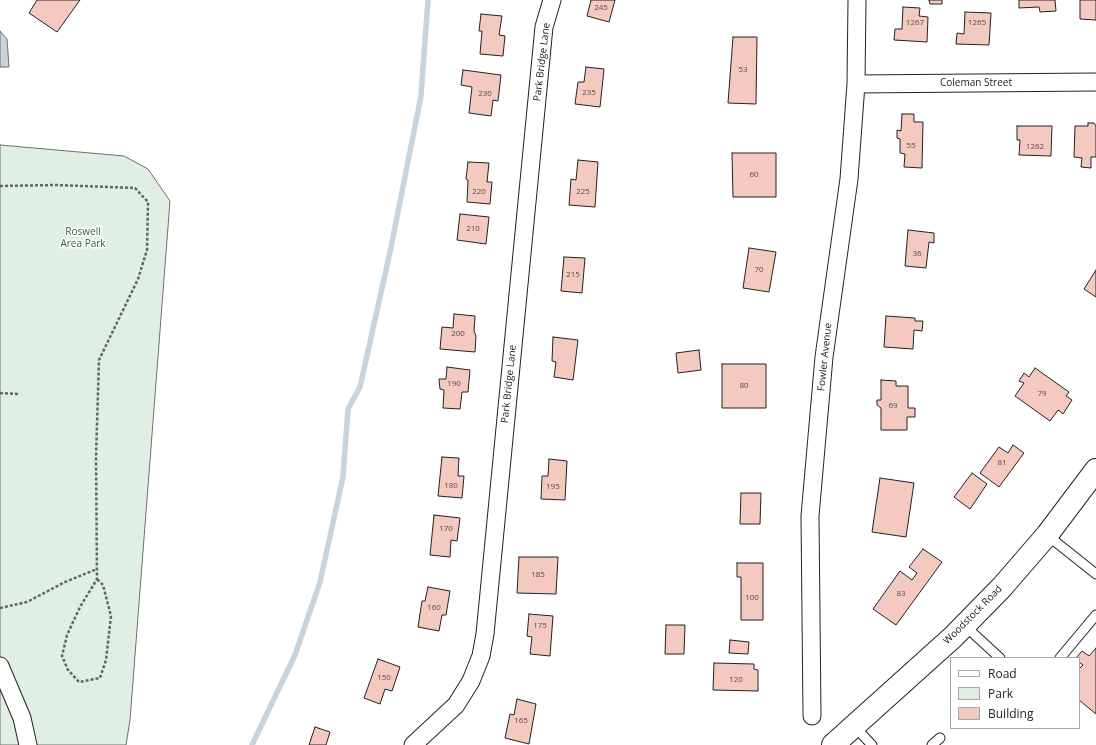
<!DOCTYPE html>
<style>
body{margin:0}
#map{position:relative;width:1096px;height:745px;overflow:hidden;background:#fff;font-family:"Open Sans",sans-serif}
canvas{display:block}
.legend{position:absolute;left:950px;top:657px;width:130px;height:72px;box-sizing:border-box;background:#fff;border:1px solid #a7a7a7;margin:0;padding:5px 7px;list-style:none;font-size:12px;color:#222}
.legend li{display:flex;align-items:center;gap:8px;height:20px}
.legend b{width:20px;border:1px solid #a7a7a7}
</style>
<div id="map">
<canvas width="1096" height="745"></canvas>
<ul class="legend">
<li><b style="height:5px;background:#fff"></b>Road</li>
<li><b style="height:11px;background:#e0efe3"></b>Park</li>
<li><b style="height:11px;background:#f3c9c0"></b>Building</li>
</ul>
</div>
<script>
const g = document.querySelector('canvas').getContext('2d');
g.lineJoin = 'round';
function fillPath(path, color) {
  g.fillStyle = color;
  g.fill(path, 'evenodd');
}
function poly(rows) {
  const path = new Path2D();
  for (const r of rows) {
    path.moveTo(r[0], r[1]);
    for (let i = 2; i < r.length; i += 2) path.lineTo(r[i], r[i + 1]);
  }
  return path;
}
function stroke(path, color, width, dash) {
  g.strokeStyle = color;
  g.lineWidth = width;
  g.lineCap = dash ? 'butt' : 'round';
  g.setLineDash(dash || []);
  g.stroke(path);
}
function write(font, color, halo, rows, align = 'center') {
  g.font = font + ' "Open Sans",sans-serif';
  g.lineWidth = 3;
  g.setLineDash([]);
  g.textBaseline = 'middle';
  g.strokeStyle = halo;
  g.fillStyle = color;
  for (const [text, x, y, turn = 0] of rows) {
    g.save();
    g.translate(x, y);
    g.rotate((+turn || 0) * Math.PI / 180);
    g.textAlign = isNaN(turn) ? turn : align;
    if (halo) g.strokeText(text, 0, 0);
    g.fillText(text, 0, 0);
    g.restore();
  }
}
const green = poly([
 [0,145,124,156,148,169,170,201,130,720,126,745,0,745,0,145]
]);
fillPath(green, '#e0efe3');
stroke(green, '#6f6f6f', 1);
const water = poly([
 [0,31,7,39,9,67,0,67,0,31]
]);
fillPath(water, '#c7d3dd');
stroke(water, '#6f6f6f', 1);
stroke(poly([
 [252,745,295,655,320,582,343,477,348,409,360,387,390,252,421,96,428,0]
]), '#c7d3dd', 5.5);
const building = poly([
 [37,0,80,0,57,32,29,13,37,0],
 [591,0,615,0,609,22,587,16,591,0],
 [929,0,942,0,942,4,930,4,929,0],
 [1019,0,1055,0,1056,11,1040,12,1039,7,1019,8,1019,0],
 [1080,0,1096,0,1096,20,1080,19,1080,0],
 [903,7,920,8,919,16,928,17,927,42,894,40,895,29,902,29,903,7],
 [965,12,991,13,989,45,956,44,957,33,964,34,965,12],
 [481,14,502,16,499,35,505,36,503,56,480,54,482,31,479,31,481,14],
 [733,37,757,37,756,104,728,103,733,37],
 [586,67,604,69,600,107,575,104,578,82,584,82,586,67],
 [463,70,501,75,498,101,493,100,491,116,469,113,472,87,461,85,463,70],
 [902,114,914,114,914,122,923,122,922,168,904,167,905,154,900,153,900,139,897,138,897,130,901,131,902,114],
 [1088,123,1094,123,1096,126,1096,157,1091,157,1091,168,1081,167,1082,158,1074,157,1075,126,1088,126,1088,123],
 [1017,126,1052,126,1051,156,1019,155,1020,140,1017,140,1017,126],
 [732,153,776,153,776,197,733,197,732,153],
 [578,160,598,162,595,207,569,205,571,179,576,180,578,160],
 [468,162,489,163,487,182,492,182,490,204,467,202,468,180,466,179,468,162],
 [460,214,489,217,486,244,457,240,460,214],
 [908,230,934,233,934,243,929,242,926,268,905,266,908,230],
 [749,248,776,252,769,292,743,288,749,248],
 [564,257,585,258,582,293,561,291,564,257],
 [1096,270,1096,297,1084,289,1096,270],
 [454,314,475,316,474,331,476,336,475,352,440,349,442,327,453,328,454,314],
 [886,316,915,318,915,321,923,321,922,331,914,330,913,349,884,347,886,316],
 [553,337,578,340,573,380,554,377,556,362,552,361,553,337],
 [699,350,701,370,678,373,676,353,699,350],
 [722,364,766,364,766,408,722,408,722,364],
 [447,367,470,370,468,392,462,392,460,409,443,408,444,390,440,389,439,379,446,379,447,367],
 [1035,368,1069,392,1066,396,1072,400,1063,414,1058,410,1050,421,1015,396,1024,383,1019,381,1024,373,1029,377,1035,368],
 [881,380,896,381,896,386,908,386,908,408,915,408,915,417,907,417,907,430,881,430,881,408,877,405,877,400,881,400,881,380],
 [1013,445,1024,453,999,487,980,473,999,447,1008,453,1013,445],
 [442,457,459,458,458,476,464,476,462,498,438,496,442,457],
 [549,459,567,461,565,500,541,499,542,476,548,476,549,459],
 [972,473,987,484,970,509,954,497,972,473],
 [880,478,914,483,906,537,872,532,880,478],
 [741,493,761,493,760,524,740,524,741,493],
 [434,515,460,518,457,541,451,540,450,557,430,555,434,515],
 [923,549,942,562,896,625,873,609,900,571,912,580,917,573,909,567,923,549],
 [519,557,558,557,556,594,517,593,519,557],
 [737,563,763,563,763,620,741,620,741,577,737,577,737,563],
 [428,587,450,591,446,615,442,615,439,631,418,627,422,601,425,601,428,587],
 [529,614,553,616,550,656,530,654,532,637,527,636,529,614],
 [666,625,685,625,684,654,665,654,666,625],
 [730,640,749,642,748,654,729,653,730,640],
 [1096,648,1096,714,1079,700,1079,669,1083,665,1079,662,1079,658,1076,658,1082,651,1089,656,1096,648],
 [378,659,400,667,392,691,385,689,380,704,364,698,378,659],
 [714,663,754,664,754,669,758,670,758,691,713,690,714,663],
 [517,699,536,704,529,744,505,738,510,714,514,715,517,699],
 [315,727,330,732,326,745,309,745,315,727]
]);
fillPath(building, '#f3c9c0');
stroke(building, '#222', 1);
const lane = poly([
 [1047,535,1096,574],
 [964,625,1000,658],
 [1060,658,1096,615],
 [854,726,872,745],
 [932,745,940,738]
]);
const street = poly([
 [856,84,1096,82],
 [0,666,22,718,28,745],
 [812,716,810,516,824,357,849,179,856,84,857,0],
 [413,745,456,705,471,681,481,656,485,634,544,27,552,0]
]);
const secondary = poly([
 [833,745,953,637,1002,587,1047,535,1096,470]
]);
stroke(lane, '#222', 11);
stroke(street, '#222', 19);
stroke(secondary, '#222', 24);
stroke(poly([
 [0,186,56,185,135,188,148,202,147,250,138,279,99,360,96,457,97,579,80,607,67,635,62,656,68,670,79,682,100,678,106,660,111,616,103,585,97,579],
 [0,393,19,394],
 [0,608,27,602,65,582,97,569]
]), '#646464', 2.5, [3, 2]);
stroke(lane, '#fff', 9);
stroke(street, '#fff', 17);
stroke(secondary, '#fff', 22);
write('8px', '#564c4a', null, [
 ["245",601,8],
 ["1267",915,23],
 ["1265",977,23],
 ["53",743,70],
 ["235",589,93],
 ["230",485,94],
 ["55",911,146],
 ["1262",1035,147],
 ["60",754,175],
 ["220",479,192],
 ["225",583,192],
 ["210",473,229],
 ["36",917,254],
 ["70",759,270],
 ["215",573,275],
 ["200",458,334],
 ["190",454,384],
 ["80",744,386],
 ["79",1042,394],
 ["69",893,406],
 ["81",1002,463],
 ["180",451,486],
 ["195",553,487],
 ["170",446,529],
 ["185",538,575],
 ["83",901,594],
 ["100",752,598],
 ["160",434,608],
 ["175",540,626],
 ["150",384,678],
 ["120",736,680],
 ["165",521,721]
]);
write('10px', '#222', '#fff', [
 ["Park Bridge Lane",542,62,-83],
 ["Coleman Street",976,83],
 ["Fowler Avenue",825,357,-84],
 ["Park Bridge Lane",509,384,-84],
 ["Woodstock Road",973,615,-45]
]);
write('10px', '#2f5e38', '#fff', [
 ["Roswell",83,232],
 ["Area Park",83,244]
]);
</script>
